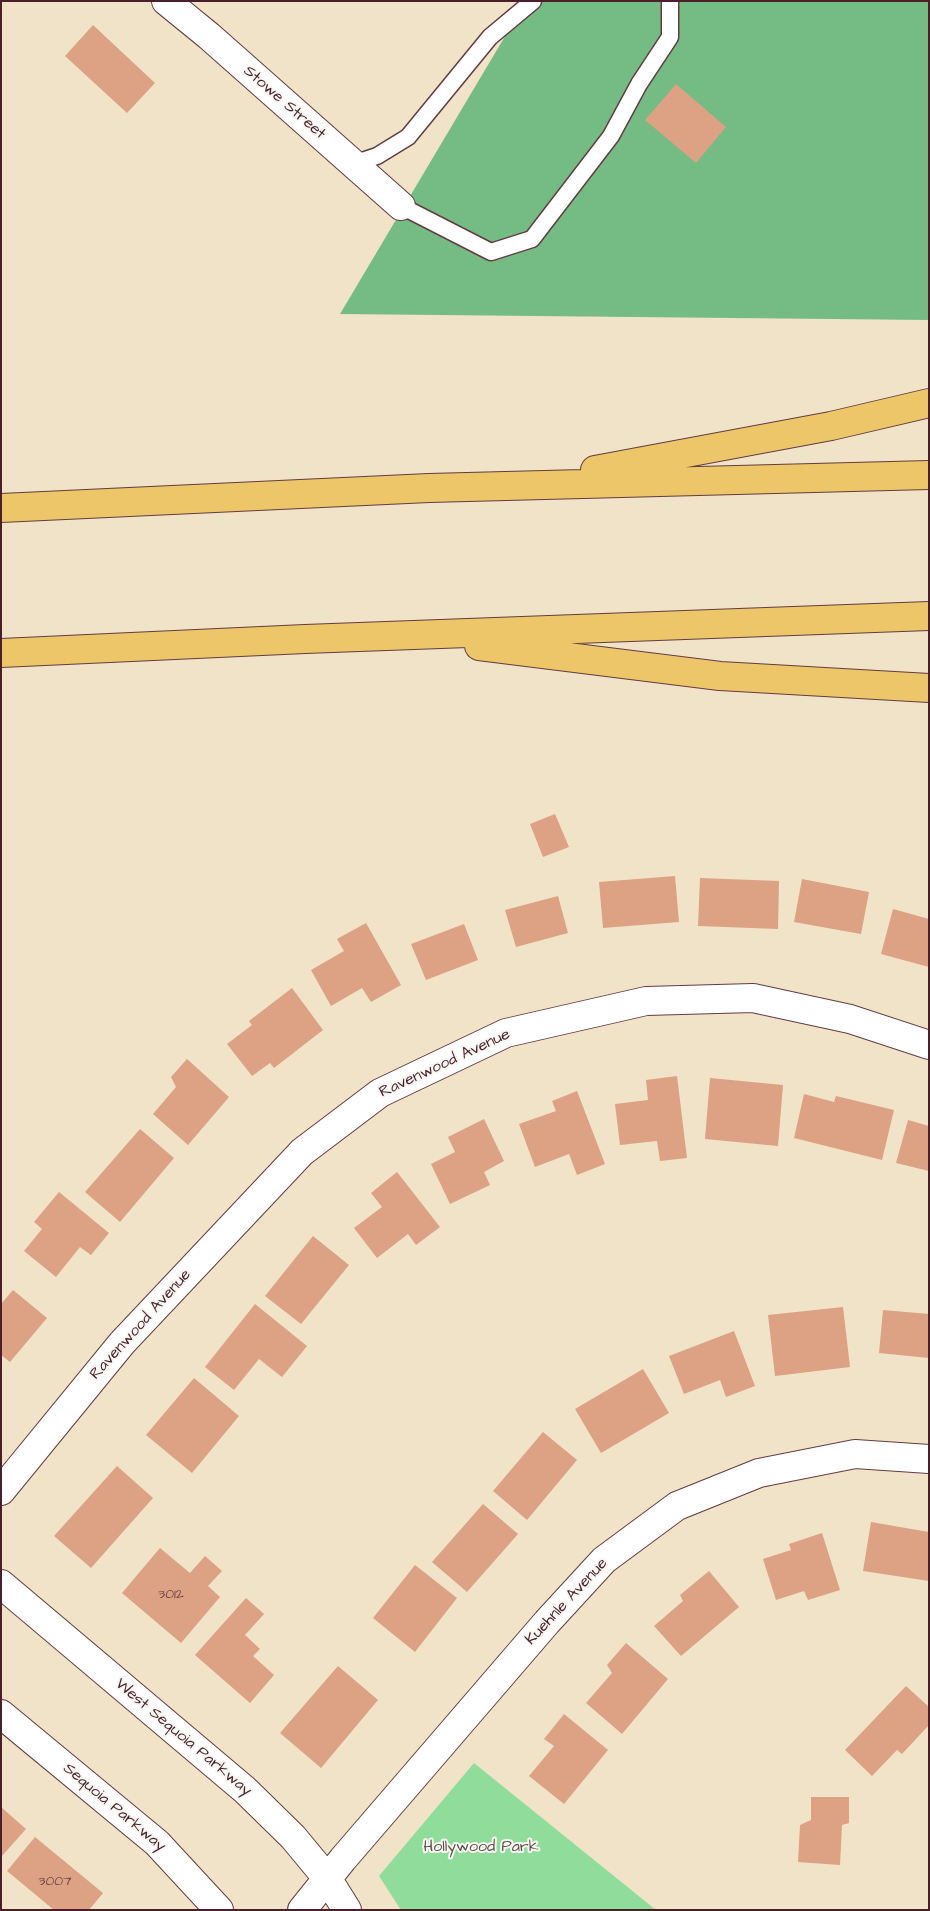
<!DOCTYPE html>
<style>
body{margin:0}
#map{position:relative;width:930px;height:1911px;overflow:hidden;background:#f0e3c7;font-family:"Architects Daughter",sans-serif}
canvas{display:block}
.frame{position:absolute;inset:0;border:2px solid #4a1f2b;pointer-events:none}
</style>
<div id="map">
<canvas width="930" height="1911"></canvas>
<div class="frame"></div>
</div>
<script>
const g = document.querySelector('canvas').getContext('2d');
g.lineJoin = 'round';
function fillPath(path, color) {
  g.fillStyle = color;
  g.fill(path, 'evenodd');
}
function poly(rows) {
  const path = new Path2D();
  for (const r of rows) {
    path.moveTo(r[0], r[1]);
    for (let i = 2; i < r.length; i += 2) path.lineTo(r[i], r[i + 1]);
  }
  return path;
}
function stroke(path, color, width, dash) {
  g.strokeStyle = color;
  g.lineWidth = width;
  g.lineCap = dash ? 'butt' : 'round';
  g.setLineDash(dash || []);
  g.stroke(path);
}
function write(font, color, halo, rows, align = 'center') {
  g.font = font + ' "Architects Daughter",sans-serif';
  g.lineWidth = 4;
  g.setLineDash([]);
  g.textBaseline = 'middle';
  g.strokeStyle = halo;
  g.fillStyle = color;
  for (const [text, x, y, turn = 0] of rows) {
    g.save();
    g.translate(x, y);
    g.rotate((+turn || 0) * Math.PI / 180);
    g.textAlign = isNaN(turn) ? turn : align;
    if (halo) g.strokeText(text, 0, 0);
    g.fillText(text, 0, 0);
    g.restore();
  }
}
fillPath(poly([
 [474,1763,656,1910,401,1910,379,1876]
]), '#90dd9b');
fillPath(poly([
 [526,1,929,1,929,320,340,314]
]), '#74bc83');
fillPath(poly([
 [93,25,155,83,127,113,65,56],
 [676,84,726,127,696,163,645,120],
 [555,814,569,847,543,857,530,824],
 [675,876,679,922,603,928,599,882],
 [700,878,779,881,778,929,698,926],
 [802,879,869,892,861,934,794,922],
 [558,896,568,933,516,947,505,910],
 [893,909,929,919,929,967,881,954],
 [366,923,401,985,371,1002,362,988,331,1006,311,970,344,951,337,939],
 [464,924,478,960,426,980,411,944],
 [292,988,323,1030,274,1068,270,1063,252,1076,227,1044,252,1025,249,1021],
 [187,1059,229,1097,188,1145,153,1114,176,1087,171,1077],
 [677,1076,687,1158,660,1161,657,1141,620,1145,615,1104,648,1100,646,1080],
 [710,1078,783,1085,778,1146,705,1139],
 [577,1091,605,1164,577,1175,569,1154,535,1167,519,1124,556,1111,552,1101],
 [804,1094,834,1102,836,1096,894,1110,882,1160,794,1138],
 [484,1119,504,1161,484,1172,490,1185,450,1204,431,1164,455,1152,448,1137],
 [908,1120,929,1126,929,1171,896,1163],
 [140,1129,174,1158,120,1222,85,1192],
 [397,1172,440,1227,416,1245,408,1234,377,1258,354,1228,382,1207,371,1193],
 [59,1192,109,1233,91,1255,80,1247,56,1277,24,1251,42,1229,34,1222],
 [313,1236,349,1265,301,1324,265,1296],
 [13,1290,47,1318,10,1362,1,1355,1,1304],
 [255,1304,307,1346,282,1377,259,1359,234,1390,205,1367],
 [843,1307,850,1367,775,1376,768,1315],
 [883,1310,929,1314,929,1358,879,1353],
 [734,1331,755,1386,726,1397,720,1380,684,1394,669,1356],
 [643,1369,669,1413,601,1453,575,1409],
 [194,1378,239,1416,192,1473,146,1435],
 [543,1432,577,1460,527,1520,493,1491],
 [117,1466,153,1498,91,1568,54,1536],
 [483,1504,518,1534,467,1592,432,1562],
 [871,1522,929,1532,929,1581,863,1571],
 [822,1533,840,1590,808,1600,804,1591,776,1600,763,1559,791,1550,789,1544],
 [160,1548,190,1573,205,1556,222,1571,208,1586,220,1597,181,1643,122,1593],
 [415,1565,457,1598,415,1652,373,1618],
 [709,1571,739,1607,681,1656,654,1626,683,1601,680,1595],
 [246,1598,264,1614,245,1635,260,1649,253,1656,274,1675,250,1703,195,1655],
 [626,1643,668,1679,622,1734,586,1703,612,1673,607,1665],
 [338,1666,378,1700,321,1768,280,1733],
 [906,1686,929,1707,929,1725,902,1754,897,1750,872,1776,845,1750],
 [564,1714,608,1750,564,1804,529,1776,554,1746,544,1739],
 [811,1797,849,1797,849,1823,842,1825,840,1865,798,1862,800,1825,811,1820],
 [1,1807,26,1829,1,1857],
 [35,1837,103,1893,89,1910,54,1910,7,1871]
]), '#dda184');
const service = poly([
 [353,164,377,156,408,137,490,37,533,1],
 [401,206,491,252,532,239,611,136,639,84,670,37,670,1]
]);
const minor = poly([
 [166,1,209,36,401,206],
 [1,1491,122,1343,302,1152,380,1093,506,1033,646,1001,753,998,850,1019,929,1045],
 [1,1584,245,1790,293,1837,327,1878,347,1910],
 [1,1714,157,1843,219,1910],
 [302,1910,343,1859,547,1622,604,1560,677,1506,759,1473,855,1454,929,1459]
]);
const motorway = poly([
 [595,470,831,426,929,403],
 [1,508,429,488,929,475],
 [479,646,720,676,929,688],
 [1,653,305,639,929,616]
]);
stroke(service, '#633c42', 19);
stroke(minor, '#633c42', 30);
stroke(motorway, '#633c42', 30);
stroke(service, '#fff', 16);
stroke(minor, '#fff', 28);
stroke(motorway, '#ecc669', 28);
write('14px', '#6f4041', null, [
 ["3012",171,1595],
 ["3007",55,1882]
]);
write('16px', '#4a1f2b', '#f6f6f2', [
 ["Stowe Street",284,103,41],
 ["Ravenwood Avenue",445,1064,-25],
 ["Ravenwood Avenue",141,1325,-48],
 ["Kuehnle Avenue",567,1602,-47],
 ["West Sequoia Parkway",183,1738,40],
 ["Sequoia Parkway",114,1808,40]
]);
write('16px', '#5c4e47', '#f6f6f2', [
 ["Hollywood Park",481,1848]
]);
</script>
